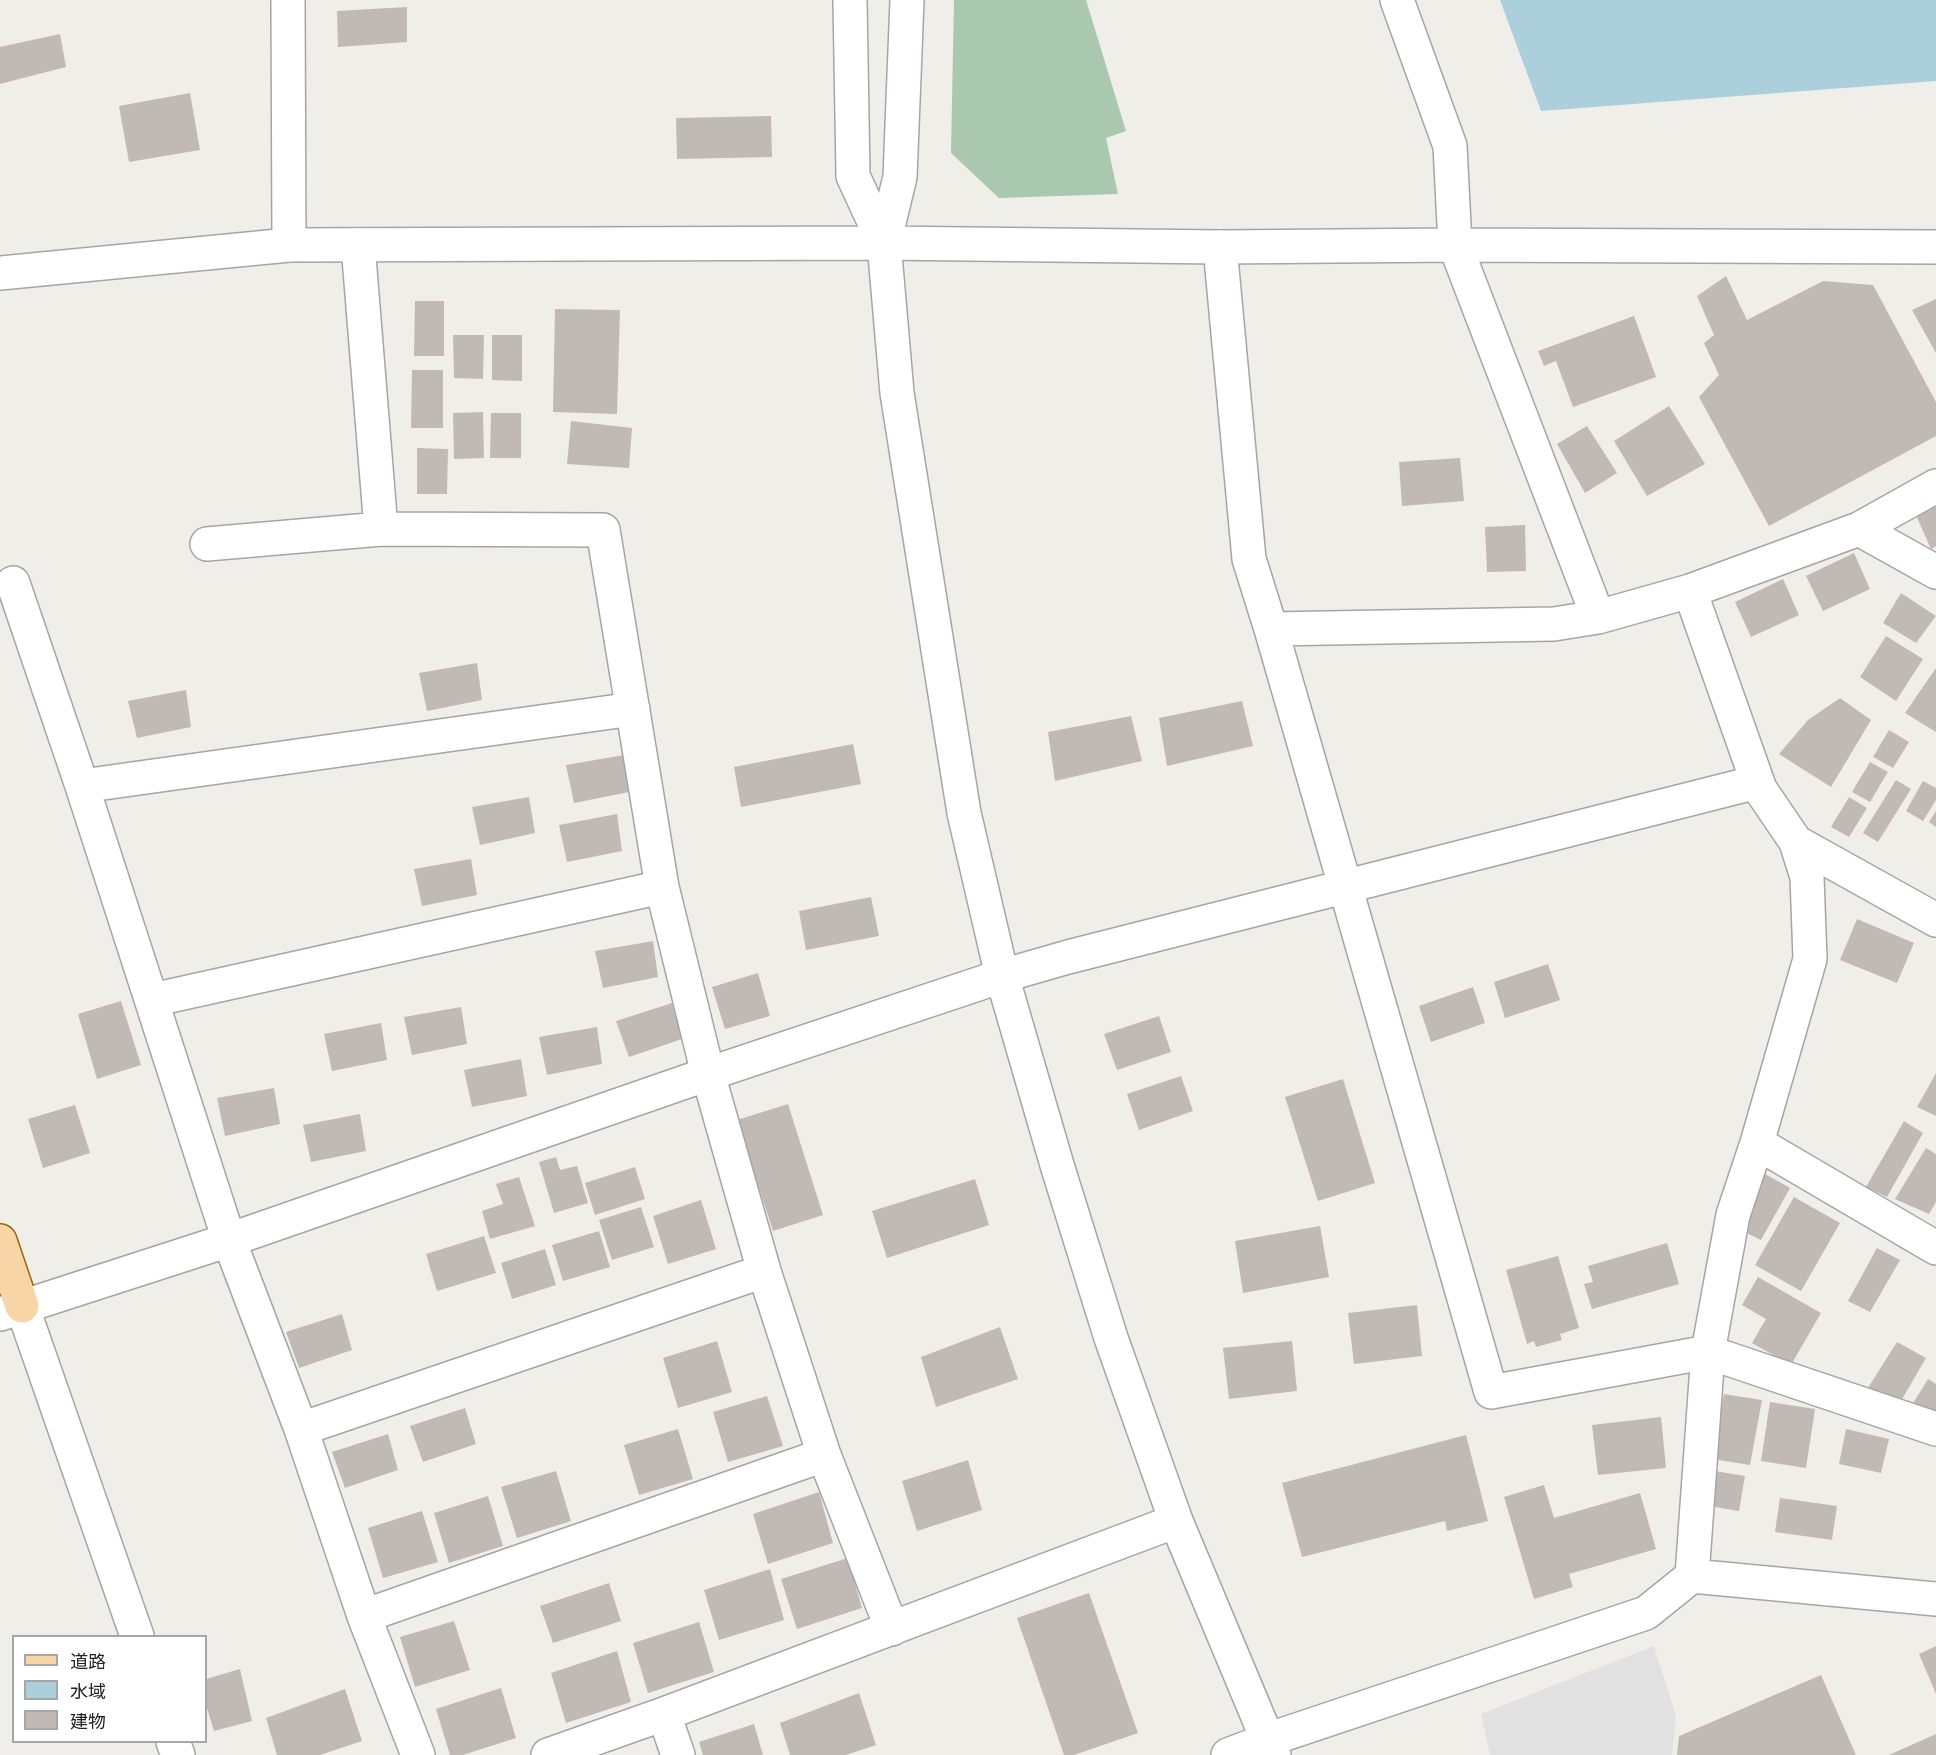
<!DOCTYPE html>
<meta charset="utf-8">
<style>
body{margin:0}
#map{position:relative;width:1936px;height:1755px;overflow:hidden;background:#f0eee8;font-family:"Work Sans","Noto Sans JP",sans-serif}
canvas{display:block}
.legend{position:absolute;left:12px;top:1635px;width:195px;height:108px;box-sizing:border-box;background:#fff;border:2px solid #a6a6a6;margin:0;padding:8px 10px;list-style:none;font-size:18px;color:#212121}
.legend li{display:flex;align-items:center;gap:12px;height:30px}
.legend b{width:30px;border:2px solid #a6a6a6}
</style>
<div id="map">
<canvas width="1936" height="1755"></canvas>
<ul class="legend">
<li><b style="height:8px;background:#f7d5a6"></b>道路</li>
<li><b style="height:16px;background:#abd0db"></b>水域</li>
<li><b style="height:16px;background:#c1bab4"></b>建物</li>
</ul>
</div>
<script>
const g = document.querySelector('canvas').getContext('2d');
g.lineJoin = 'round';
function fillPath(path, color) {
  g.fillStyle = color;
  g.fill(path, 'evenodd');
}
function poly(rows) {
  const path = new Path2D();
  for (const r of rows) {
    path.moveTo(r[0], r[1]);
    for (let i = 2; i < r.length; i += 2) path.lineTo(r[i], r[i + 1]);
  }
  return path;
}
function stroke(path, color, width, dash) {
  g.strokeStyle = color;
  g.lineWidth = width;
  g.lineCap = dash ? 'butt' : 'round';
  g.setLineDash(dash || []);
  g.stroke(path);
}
fillPath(poly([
 [954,0,1086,0,1126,131,1106,138,1118,194,999,198,951,153]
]), '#aac8af');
fillPath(poly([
 [1654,1646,1676,1716,1672,1755,1490,1755,1481,1714]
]), '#e1e1e1');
fillPath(poly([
 [1500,0,1936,0,1936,81,1541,111]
]), '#abd0db');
fillPath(poly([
 [407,7,407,42,338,47,337,11],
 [60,34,66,67,0,84,0,47],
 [190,93,200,150,129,162,119,106],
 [771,116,772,157,677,159,676,118],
 [1726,276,1747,320,1823,281,1873,285,1936,402,1936,436,1769,526,1699,397,1719,375,1704,343,1714,335,1697,296],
 [1936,299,1936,353,1912,310],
 [415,301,444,301,444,356,414,356],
 [555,309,620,310,617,414,553,412],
 [1634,316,1656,377,1573,407,1556,361,1544,366,1538,351],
 [453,335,484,335,483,379,454,378],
 [492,335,522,335,522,381,492,380],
 [412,370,443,370,443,428,411,428],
 [1669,406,1705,464,1647,496,1614,441],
 [483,412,484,458,454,459,453,413],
 [491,413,521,413,521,458,490,458],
 [571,421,632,428,629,468,567,464],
 [1587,426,1617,473,1585,493,1557,444],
 [417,448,448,449,447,494,417,494],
 [1460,458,1464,501,1402,506,1399,462],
 [1936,504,1936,546,1931,549,1915,513],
 [1525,525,1526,571,1487,572,1485,527],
 [1854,553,1870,589,1823,611,1806,576],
 [1783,579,1799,615,1751,637,1735,602],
 [1901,593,1936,616,1916,643,1883,623],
 [1886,636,1923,659,1896,701,1860,677],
 [477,663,482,700,427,711,419,673],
 [1936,668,1936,732,1905,713],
 [186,690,191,727,137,738,128,701],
 [1840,698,1871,720,1831,787,1779,754,1808,720],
 [1242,701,1253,746,1167,766,1159,718],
 [1131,716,1142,761,1055,781,1048,732],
 [1889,730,1909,742,1893,768,1873,757],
 [853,744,861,784,741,807,734,767],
 [624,755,629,792,574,803,566,765],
 [1870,762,1888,772,1870,802,1852,792],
 [1896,780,1911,789,1878,842,1863,833],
 [1923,781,1936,788,1936,800,1923,821,1906,811],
 [529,797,535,833,480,845,472,807],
 [1849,797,1867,808,1849,837,1831,827],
 [1936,811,1936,827,1929,822],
 [617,814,622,851,567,862,559,825],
 [471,859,477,895,422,906,414,869],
 [871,897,879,936,806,950,799,911],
 [1857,919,1914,943,1897,983,1840,960],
 [653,941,658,977,603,988,595,951],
 [1548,964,1560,1000,1505,1018,1494,982],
 [758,973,770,1016,725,1029,712,987],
 [1473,987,1485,1023,1431,1042,1419,1006],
 [121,1001,141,1065,97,1079,78,1014],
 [672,1003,682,1039,629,1057,616,1021],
 [461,1007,467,1044,412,1055,404,1017],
 [1159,1016,1171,1052,1117,1070,1104,1034],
 [381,1023,387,1060,332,1071,324,1034],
 [597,1027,602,1064,547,1075,539,1037],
 [521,1059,527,1096,472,1107,464,1070],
 [1936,1073,1936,1116,1917,1107],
 [1181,1076,1193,1111,1139,1130,1127,1094],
 [1343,1079,1375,1183,1318,1201,1285,1097],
 [274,1088,280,1124,225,1136,217,1098],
 [788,1104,823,1215,773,1231,737,1120],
 [75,1105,90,1153,43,1168,28,1119],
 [360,1114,366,1151,311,1162,303,1125],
 [1904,1121,1923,1133,1887,1197,1866,1187],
 [1926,1148,1936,1154,1936,1202,1929,1214,1895,1199],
 [556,1157,560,1170,577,1166,588,1203,554,1213,539,1162],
 [635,1167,645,1199,595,1215,585,1183],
 [1758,1170,1790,1188,1761,1240,1738,1229],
 [519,1177,535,1226,490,1239,482,1211,503,1204,496,1184],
 [975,1179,989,1225,887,1258,872,1211],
 [1794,1197,1840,1223,1801,1291,1755,1265],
 [701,1200,716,1249,668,1264,653,1216],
 [641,1207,654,1247,612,1260,599,1220],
 [1320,1226,1329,1277,1243,1293,1235,1241],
 [599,1231,610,1267,563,1281,552,1245],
 [484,1236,496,1273,437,1291,426,1254],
 [1667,1243,1679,1284,1592,1309,1584,1284,1593,1282,1588,1266],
 [1877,1248,1900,1260,1870,1312,1848,1301],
 [545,1249,556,1285,512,1299,501,1263],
 [1558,1256,1579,1328,1560,1334,1562,1340,1536,1347,1534,1341,1527,1344,1506,1270],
 [1758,1277,1821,1313,1791,1365,1752,1343,1766,1319,1742,1305],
 [1417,1305,1422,1356,1354,1364,1348,1313],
 [342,1314,352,1350,299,1368,286,1332],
 [1000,1327,1018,1379,936,1407,921,1357],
 [717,1341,732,1392,678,1408,663,1358],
 [1292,1341,1297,1391,1229,1399,1223,1348],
 [1897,1342,1926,1358,1898,1406,1866,1391],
 [1928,1379,1936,1384,1936,1417,1912,1405],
 [1724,1394,1762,1400,1750,1465,1712,1459],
 [767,1396,783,1446,728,1462,713,1412],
 [1770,1402,1815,1409,1806,1468,1761,1461],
 [465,1408,476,1444,423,1462,410,1426],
 [1661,1417,1666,1468,1598,1475,1592,1425],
 [678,1429,693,1479,639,1495,624,1445],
 [1846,1429,1889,1439,1881,1473,1839,1464],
 [388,1434,398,1470,345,1488,332,1452],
 [1466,1435,1488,1521,1447,1531,1445,1521,1302,1557,1282,1483],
 [968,1460,982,1510,917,1531,902,1481],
 [556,1471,571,1521,517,1538,501,1487],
 [1715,1471,1745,1476,1739,1511,1709,1506],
 [1544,1485,1554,1518,1640,1493,1656,1549,1569,1574,1573,1587,1534,1599,1504,1497],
 [819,1492,833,1543,768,1564,753,1514],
 [488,1496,503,1546,449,1563,434,1513],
 [1780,1498,1837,1506,1832,1540,1775,1532],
 [422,1511,438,1562,383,1578,368,1528],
 [848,1558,862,1608,797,1629,781,1579],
 [770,1569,784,1620,719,1640,704,1590],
 [609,1583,621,1621,553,1643,540,1606],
 [1089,1593,1138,1733,1074,1755,1064,1755,1017,1618],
 [454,1621,470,1670,415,1687,400,1637],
 [699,1622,714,1672,648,1693,633,1643],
 [1936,1646,1936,1694,1919,1654],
 [617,1651,631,1702,566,1723,551,1673],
 [240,1669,252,1721,214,1731,206,1705,206,1679],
 [1821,1675,1856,1755,1677,1755,1679,1736],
 [501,1688,516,1738,463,1755,450,1755,436,1709],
 [345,1689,362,1741,320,1755,277,1755,266,1718],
 [859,1693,876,1745,846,1755,790,1755,780,1723],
 [754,1724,763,1755,703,1755,699,1742],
 [1936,1734,1936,1755,1889,1755]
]), '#c1bab4');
const minor = poly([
 [288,0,289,245],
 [358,245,381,529],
 [1455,245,1598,617],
 [1220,247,1249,559,1271,629,1491,1392,1708,1352,1936,1429],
 [1859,529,1936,572],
 [207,544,381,529,603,530,662,887,708,1074,764,1271,824,1455,892,1629],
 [13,583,82,786,229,1240,301,1429,364,1616,418,1755],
 [1690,591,1760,789,1796,842,1807,877,1810,959,1757,1143,1733,1215,1708,1352,1692,1576,1936,1599],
 [1271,629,1554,624,1598,617,1690,591,1859,529,1936,486],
 [82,786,633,709],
 [1796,842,1936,920],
 [152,1000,662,887],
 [1757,1143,1936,1248],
 [0,1314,229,1240,708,1074,1002,976,1068,957,1757,782],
 [301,1429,764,1271],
 [364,1616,824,1455],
 [664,1714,678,1755],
 [1267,1740,1646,1613,1692,1576],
 [548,1755,664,1714,1176,1521]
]);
const tertiary = poly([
 [850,0,853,176,884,243],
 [907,0,900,177,884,243,897,393,964,813,1002,976,1057,1165,1111,1338,1176,1521,1274,1755],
 [1397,0,1450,146,1455,245,1936,247],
 [0,273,289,245,884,243,1220,247,1455,245],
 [22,1306,137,1636],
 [173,1742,178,1755],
 [1228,1755,1267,1740]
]);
const primary = poly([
 [0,1241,22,1306]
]);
stroke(minor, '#a5a5a5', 36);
stroke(tertiary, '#a5a5a5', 36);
stroke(primary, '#956808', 36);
stroke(minor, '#fff', 33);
stroke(tertiary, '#fff', 33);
stroke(primary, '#f7d5a6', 33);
</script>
